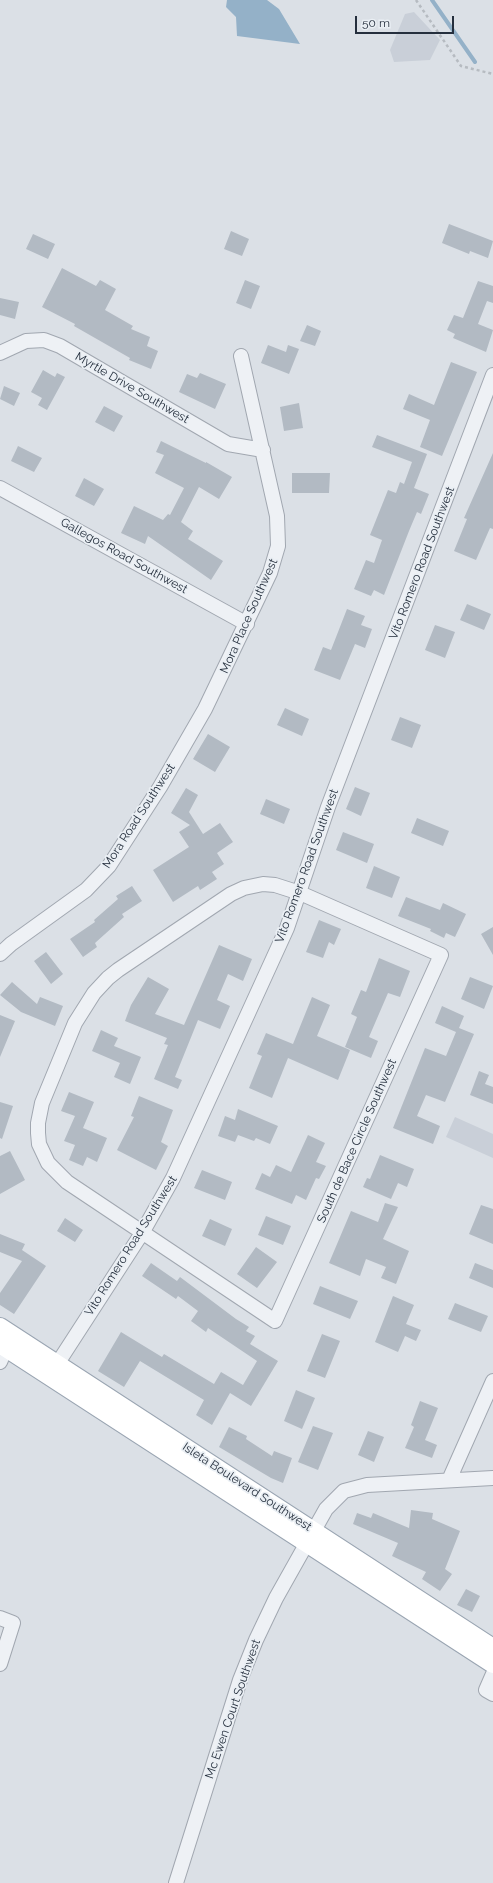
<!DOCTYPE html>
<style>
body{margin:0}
#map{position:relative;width:493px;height:1883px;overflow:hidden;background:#dbe0e6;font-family:Raleway,sans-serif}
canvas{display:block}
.scale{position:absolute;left:355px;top:16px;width:99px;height:18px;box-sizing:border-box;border:2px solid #252f3d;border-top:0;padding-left:5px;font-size:12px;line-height:14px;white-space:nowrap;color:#252f3d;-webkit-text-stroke:3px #eaeff4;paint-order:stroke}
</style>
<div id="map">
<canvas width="493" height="1883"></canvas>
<div class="scale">50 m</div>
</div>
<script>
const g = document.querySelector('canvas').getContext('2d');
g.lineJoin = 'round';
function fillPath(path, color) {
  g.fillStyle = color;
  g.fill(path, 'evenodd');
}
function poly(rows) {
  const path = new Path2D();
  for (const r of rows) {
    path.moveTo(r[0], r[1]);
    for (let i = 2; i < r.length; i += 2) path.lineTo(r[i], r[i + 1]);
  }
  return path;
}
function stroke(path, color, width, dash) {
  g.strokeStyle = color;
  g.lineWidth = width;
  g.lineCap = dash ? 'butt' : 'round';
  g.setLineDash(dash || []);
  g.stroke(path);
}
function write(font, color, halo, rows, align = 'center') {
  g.font = font + ' Raleway,sans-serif';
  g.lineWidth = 3.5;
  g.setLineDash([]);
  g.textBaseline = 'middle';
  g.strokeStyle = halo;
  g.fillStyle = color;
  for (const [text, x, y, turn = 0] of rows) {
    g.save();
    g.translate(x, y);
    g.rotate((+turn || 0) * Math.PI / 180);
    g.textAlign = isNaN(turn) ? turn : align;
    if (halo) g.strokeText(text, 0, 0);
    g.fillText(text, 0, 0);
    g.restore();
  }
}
fillPath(poly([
 [414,12,440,40,430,60,394,62,390,50,405,14],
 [455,1117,493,1134,493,1158,446,1137]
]), '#c9cfd8');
fillPath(poly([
 [227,0,267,0,279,9,300,44,237,36,236,17,226,7]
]), '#94b1c8');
stroke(poly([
 [432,0,475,62]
]), '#94b1c8', 4);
fillPath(poly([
 [449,224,493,241,488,258,470,251,469,254,442,243],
 [231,231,249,239,242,256,224,249],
 [33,234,55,244,48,259,26,249],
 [62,268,96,286,100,280,116,289,105,310,133,326,131,329,150,337,147,346,158,351,151,369,129,360,130,358,74,326,75,324,42,307],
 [245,280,260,286,251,309,236,303],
 [478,281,493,286,493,303,487,301,478,324,493,330,486,352,453,338,455,334,447,330,454,315,463,318],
 [0,298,19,302,15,319,0,315],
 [307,325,321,331,315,346,300,341],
 [268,345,286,352,288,345,299,349,289,374,261,363],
 [451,362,477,372,442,456,420,447,430,420,403,409,409,394,434,405],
 [43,370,55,377,57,373,65,377,47,410,38,405,42,398,31,392],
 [200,373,226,384,215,409,179,392,187,374,197,378],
 [4,386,20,393,14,406,0,399],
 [299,403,303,428,284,431,280,407],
 [104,406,123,416,114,432,95,422],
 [377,435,427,454,414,488,429,494,421,514,417,512,409,531,384,595,374,590,371,596,354,589,366,560,374,563,382,540,370,535,388,490,396,493,400,482,404,484,412,462,372,447],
 [161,441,206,463,206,462,232,477,219,499,199,487,181,522,193,531,188,539,223,561,211,580,148,536,145,544,121,533,134,506,163,520,168,514,170,515,184,488,155,473,164,455,156,452],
 [18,446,42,458,34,472,11,461],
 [493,453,493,529,490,528,476,560,454,551,467,519,464,518],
 [292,473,330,473,329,493,292,493],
 [84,478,104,489,94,506,75,496],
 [467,604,491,614,484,630,460,620],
 [347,609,365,616,361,625,372,629,365,648,355,644,340,680,314,670,323,647,331,650],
 [435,625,455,632,445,658,425,650],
 [285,708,309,719,302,736,277,725],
 [400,717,421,725,412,748,391,740],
 [208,734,230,747,215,772,193,759],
 [355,787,370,793,361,816,346,809],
 [186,788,198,795,189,812,203,834,220,823,233,842,217,853,224,864,212,872,217,879,200,890,198,886,173,902,153,870,189,847,179,832,190,825,171,813],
 [266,799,290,809,284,824,260,814],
 [417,818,449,831,443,846,411,833],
 [343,832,374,844,367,863,336,850],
 [374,866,400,877,392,898,366,888],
 [132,886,142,901,122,914,124,917,95,943,97,947,83,957,70,939,95,922,94,920,118,899,116,896],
 [406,897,440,910,443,903,466,914,455,937,446,933,444,938,430,931,431,929,398,916],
 [319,920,341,929,334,945,329,942,323,958,306,952],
 [493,927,493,955,481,934],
 [219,945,252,959,243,981,228,974,217,1000,230,1006,220,1029,198,1020,175,1077,182,1080,178,1089,154,1079,168,1045,164,1044,167,1038,125,1021,131,1005,148,977,169,989,155,1014,184,1025],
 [46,952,63,974,51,984,34,961],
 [379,958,410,971,400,997,388,993,369,1037,378,1041,371,1058,345,1047,357,1017,351,1014,361,990,366,992],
 [470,977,493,986,484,1009,461,999],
 [12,982,37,1004,40,997,63,1006,55,1026,21,1012,0,995],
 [312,997,330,1005,317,1036,350,1050,338,1080,288,1058,272,1098,249,1088,262,1056,257,1054,266,1033,293,1044],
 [442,1006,464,1016,459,1028,474,1034,445,1102,426,1095,417,1116,440,1126,433,1144,393,1128,425,1048,446,1056,456,1032,435,1023],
 [0,1015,15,1021,0,1057],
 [101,1030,118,1038,114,1046,141,1057,130,1084,114,1077,120,1063,92,1051],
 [479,1071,489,1075,485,1084,493,1087,493,1104,470,1095],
 [69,1092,94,1102,83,1128,107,1138,97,1162,87,1157,83,1166,69,1160,75,1145,64,1141,75,1116,61,1111],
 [139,1096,173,1110,161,1142,168,1146,156,1170,117,1150,134,1117,131,1116],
 [0,1102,13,1106,2,1139,0,1138],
 [238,1109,278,1126,270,1144,256,1138,254,1141,238,1135,235,1142,218,1136,225,1116,235,1120],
 [308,1135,325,1143,316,1162,326,1166,319,1179,316,1178,306,1200,296,1195,292,1204,255,1189,262,1173,270,1177,276,1165,291,1172],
 [10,1151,25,1180,0,1194,0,1156],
 [380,1155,414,1169,407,1187,398,1183,391,1199,363,1187,367,1178,370,1179],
 [202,1170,232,1182,225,1200,194,1188],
 [385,1203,398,1207,383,1239,409,1251,396,1284,381,1278,386,1267,366,1259,360,1276,329,1263,351,1211,378,1222],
 [481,1205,493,1209,493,1244,469,1234],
 [266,1216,291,1226,283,1245,258,1235],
 [65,1218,83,1230,75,1242,57,1231],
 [210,1219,232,1229,225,1246,202,1236],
 [0,1234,25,1244,22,1250,46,1266,14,1314,0,1305,0,1293,22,1261,0,1252],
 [256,1247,277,1262,257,1288,237,1274],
 [151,1263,177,1281,180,1277,236,1319,249,1327,246,1331,255,1336,250,1344,278,1361,251,1406,230,1393,212,1425,196,1415,204,1400,140,1361,124,1387,98,1371,121,1332,162,1357,164,1354,214,1384,221,1372,243,1385,257,1361,208,1328,206,1332,191,1321,198,1311,178,1296,176,1299,142,1276],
 [475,1263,493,1270,493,1288,469,1278],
 [320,1286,358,1301,350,1319,313,1304],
 [393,1296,414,1305,406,1324,421,1330,416,1341,405,1336,398,1352,375,1342],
 [455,1303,488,1316,481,1332,448,1319],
 [322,1334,340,1341,325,1378,307,1371],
 [296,1390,315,1398,302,1429,284,1421],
 [420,1401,438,1408,425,1440,437,1445,432,1458,405,1448,414,1427,411,1425],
 [313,1426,333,1433,318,1470,298,1462],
 [229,1427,247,1436,246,1439,272,1456,274,1451,292,1458,283,1483,271,1478,219,1447],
 [368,1431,384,1437,374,1462,358,1455],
 [411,1510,433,1513,432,1519,460,1531,445,1569,452,1574,440,1591,422,1579,426,1572,392,1556,398,1543,353,1524,357,1513,371,1518,373,1513,409,1528],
 [466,1589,480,1596,472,1612,457,1605]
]), '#b2bac3');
const minor = poly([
 [0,353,26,341,44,340,60,346,228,444,263,450],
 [0,488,247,624],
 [263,884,275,885,300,893,441,955,275,1321,67,1182,48,1163,39,1144,38,1133,38,1123,42,1103,75,1023,94,993,108,978,118,970,231,894,244,888,263,884],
 [0,954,11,944,86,890,109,866,160,787,205,709,270,573,278,546,277,516,241,356],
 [0,1362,10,1339],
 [52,1372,142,1233,173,1178,287,928,328,807,493,375],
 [449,1480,493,1381],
 [0,1618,13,1623,0,1664],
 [493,1674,486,1690,493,1694],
 [176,1883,240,1680,256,1640,276,1598,326,1509,344,1491,367,1485,493,1478]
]);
const major = poly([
 [0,1327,493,1648],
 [0,1344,493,1664]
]);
stroke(minor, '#a1a7b0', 16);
stroke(major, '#9aa5b2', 20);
stroke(poly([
 [416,0,461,66,493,74]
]), '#b6bbc1', 2.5, [3, 3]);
stroke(minor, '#eef1f5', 14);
stroke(major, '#fff', 18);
write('12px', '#252f3d', '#eaeff4', [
 ["Myrtle Drive Southwest",132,388,30],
 ["Gallegos Road Southwest",124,556,29],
 ["Vito Romero Road Southwest",422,563,-69],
 ["Mora Place Southwest",249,616,-66],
 ["Mora Road Southwest",139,816,-57],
 ["Vito Romero Road Southwest",307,866,-70],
 ["South de Bace Circle Southwest",357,1141,-66],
 ["Vito Romero Road Southwest",131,1246,-58],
 ["Isleta Boulevard Southwest",247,1487,33],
 ["Mc Ewen Court Southwest",233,1709,-71]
]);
</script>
